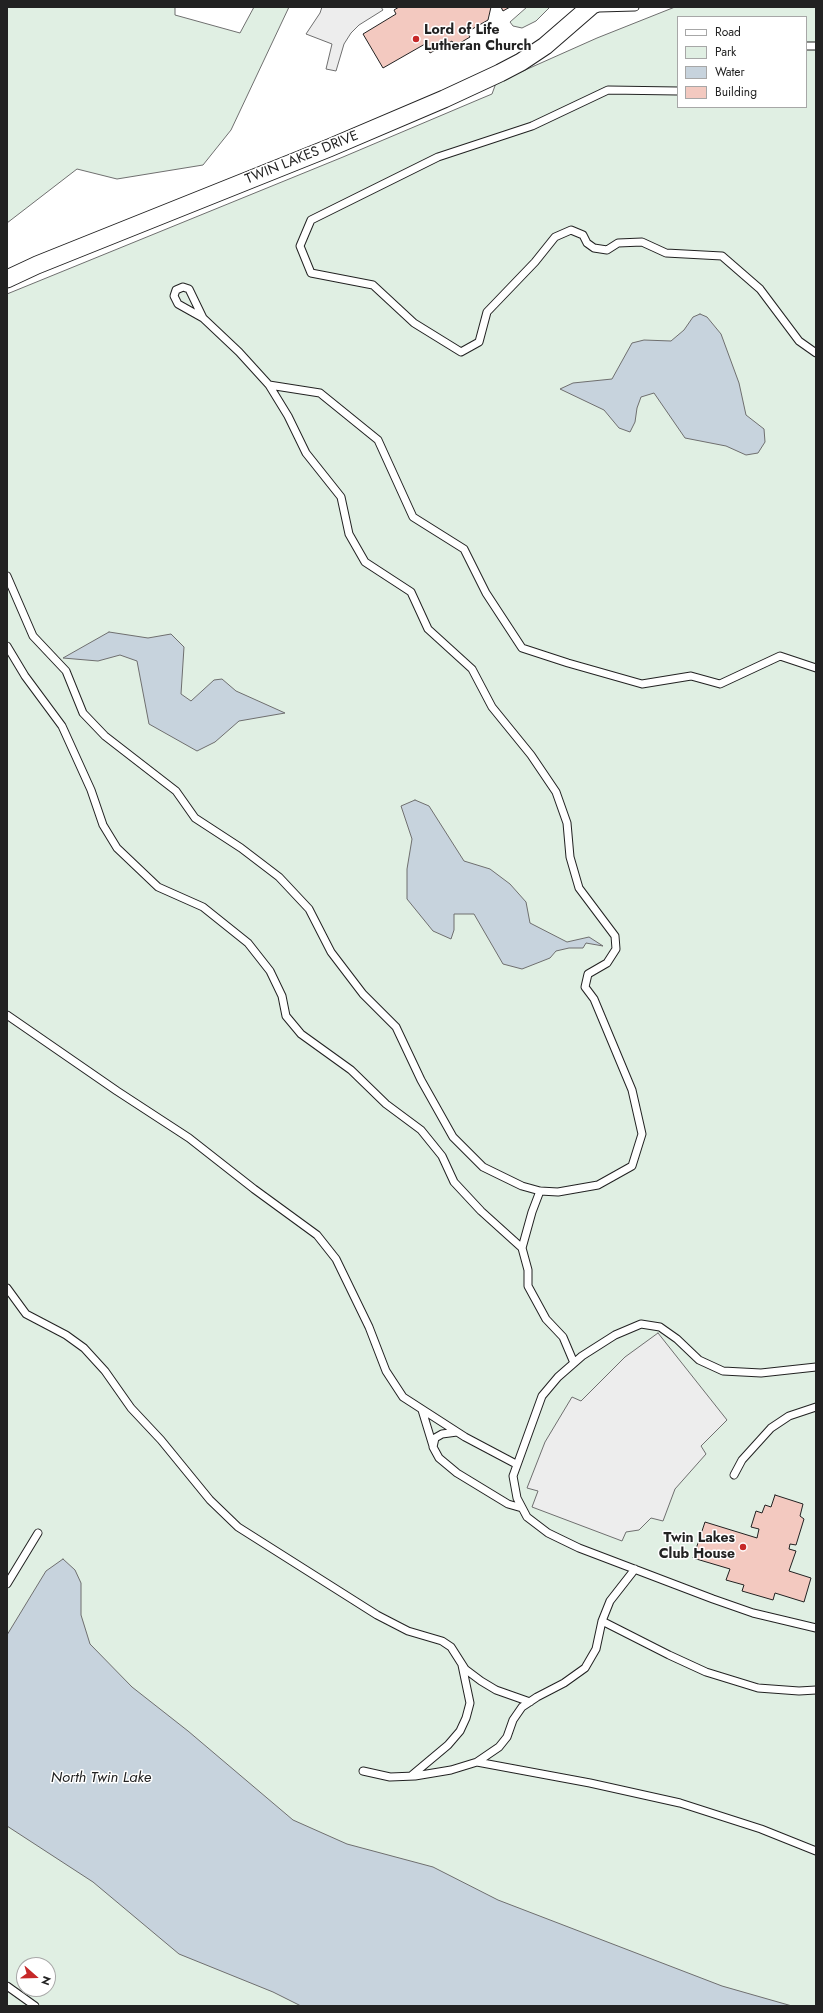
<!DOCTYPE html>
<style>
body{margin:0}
#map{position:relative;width:823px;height:2013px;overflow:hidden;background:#fff;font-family:Jost,sans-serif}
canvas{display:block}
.frame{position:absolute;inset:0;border:8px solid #222;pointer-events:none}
.legend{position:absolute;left:677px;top:16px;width:130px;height:92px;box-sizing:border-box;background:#fff;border:1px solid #a7a7a7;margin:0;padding:5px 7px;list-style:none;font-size:12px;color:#222}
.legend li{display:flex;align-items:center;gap:8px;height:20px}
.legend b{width:20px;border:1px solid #a7a7a7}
.north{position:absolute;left:16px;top:1957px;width:40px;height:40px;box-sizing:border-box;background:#fff;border:1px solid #a7a7a7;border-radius:50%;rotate:110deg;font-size:11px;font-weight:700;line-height:16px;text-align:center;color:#222}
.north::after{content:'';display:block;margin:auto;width:14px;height:18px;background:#c62828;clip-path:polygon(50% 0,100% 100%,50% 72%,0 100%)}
</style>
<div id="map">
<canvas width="823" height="2013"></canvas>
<div class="frame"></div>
<ul class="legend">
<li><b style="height:5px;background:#fff"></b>Road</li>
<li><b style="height:11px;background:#e0efe3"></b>Park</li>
<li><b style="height:11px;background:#c7d3dd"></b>Water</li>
<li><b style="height:11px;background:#f3c9c0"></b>Building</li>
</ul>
<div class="north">N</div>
</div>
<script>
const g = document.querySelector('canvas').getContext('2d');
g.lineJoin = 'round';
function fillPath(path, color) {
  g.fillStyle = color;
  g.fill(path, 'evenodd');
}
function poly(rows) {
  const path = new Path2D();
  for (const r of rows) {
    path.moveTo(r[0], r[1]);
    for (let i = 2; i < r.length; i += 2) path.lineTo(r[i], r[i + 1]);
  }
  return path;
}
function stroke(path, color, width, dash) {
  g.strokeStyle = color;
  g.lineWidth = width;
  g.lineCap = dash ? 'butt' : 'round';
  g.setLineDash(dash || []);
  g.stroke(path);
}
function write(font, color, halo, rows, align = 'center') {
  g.font = font + ' Jost,sans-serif';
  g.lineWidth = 3;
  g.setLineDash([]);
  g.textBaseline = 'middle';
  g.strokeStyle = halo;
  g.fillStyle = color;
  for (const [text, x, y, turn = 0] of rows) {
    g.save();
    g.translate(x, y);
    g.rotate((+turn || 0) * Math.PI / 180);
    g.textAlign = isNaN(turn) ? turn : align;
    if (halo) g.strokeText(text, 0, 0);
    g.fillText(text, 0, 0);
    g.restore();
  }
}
const green = poly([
 [7,7,175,7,175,15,240,33,254,7,289,7,231,130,203,165,117,179,77,169,7,223,7,7],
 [527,7,550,7,536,21,522,28,513,26,510,22,527,7],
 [675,7,816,7,816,2006,7,2006,7,294,343,157,480,99,492,94,496,83,597,38,675,7],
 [678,17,806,17,806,107,678,107,678,17],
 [24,1965,48,1965,48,1989,24,1989,24,1965]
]);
fillPath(green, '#e0efe3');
stroke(green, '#6f6f6f', 1);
const parking = poly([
 [322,7,381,7,383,10,359,25,351,33,344,44,336,71,326,69,332,44,306,34,320,13,322,7],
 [658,1333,727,1420,701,1446,706,1454,675,1489,663,1521,651,1518,639,1530,626,1532,622,1541,532,1507,538,1491,527,1488,545,1442,572,1397,581,1401,625,1357,658,1333]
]);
fillPath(parking, '#ededed');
stroke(parking, '#6f6f6f', 1);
const water = poly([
 [700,314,707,317,721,334,739,383,746,415,764,429,765,442,758,453,746,455,726,446,685,438,654,393,641,397,637,408,635,422,630,432,619,428,604,410,560,389,573,383,612,379,632,343,644,340,671,341,684,330,693,317,700,314],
 [109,632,148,638,171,634,184,647,181,694,191,701,214,680,222,679,236,691,285,713,239,721,215,742,197,751,149,724,137,661,120,655,98,661,63,658,109,632],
 [415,800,429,806,464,861,490,869,510,884,526,902,530,923,567,942,589,937,603,946,586,943,583,948,569,948,556,951,550,958,522,969,503,964,474,914,454,914,454,930,451,939,433,931,407,899,407,869,412,839,401,806,415,800],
 [63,1559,75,1570,81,1583,81,1615,90,1644,132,1687,188,1731,293,1820,347,1844,433,1867,498,1900,722,1986,792,2006,301,2006,273,1992,179,1954,93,1882,7,1826,7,1635,46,1571,63,1559]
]);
fillPath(water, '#c7d3dd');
stroke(water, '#6f6f6f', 1);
const building = poly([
 [399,7,491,7,488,20,467,32,470,37,455,46,452,41,430,53,425,44,383,68,363,34,396,14,394,10,399,7],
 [501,7,510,7,503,11,501,7],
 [775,1495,803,1504,800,1516,804,1519,796,1545,790,1544,789,1549,796,1551,789,1571,811,1578,804,1602,775,1593,773,1600,742,1591,744,1585,726,1580,730,1569,693,1558,705,1522,757,1538,759,1529,751,1527,756,1511,762,1513,765,1505,771,1507,775,1495]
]);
fillPath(building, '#f3c9c0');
stroke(building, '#222', 1);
const service = poly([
 [590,11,599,8,635,7],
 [806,46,816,46],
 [678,91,608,90,532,126,438,157,311,220,300,246,311,273,373,285,414,323,461,352,479,342,487,312,535,262,555,237,571,230,583,235,587,243,594,248,607,250,618,243,642,242,666,253,722,256,760,289,799,341,816,353],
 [203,318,189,289,183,287,176,290,174,296,178,304,203,318,239,352,269,385],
 [7,576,33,636,66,671,83,713,105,736,176,791,195,818,241,848,279,877,309,909,331,952,363,994,396,1027,421,1080,453,1137,483,1167,522,1186,540,1191,558,1192,598,1185,632,1166,642,1134,632,1090,594,999,585,987,588,974,607,963,616,949,615,936,579,888,570,857,567,823,556,792,531,755,492,707,472,669,428,629,411,592,365,562,349,534,341,497,306,453,288,416,269,385,320,393,378,440,413,517,464,549,486,593,522,648,568,663,642,684,691,676,720,684,780,656,816,668],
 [7,646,25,676,62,726,91,790,103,825,117,848,158,887,203,907,248,943,270,971,282,996,286,1016,301,1034,351,1070,386,1104,421,1130,442,1156,454,1182,481,1211,522,1248,528,1270,528,1286,546,1319,563,1337,574,1363],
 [7,1015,117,1091,189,1138,254,1189,317,1235,336,1259,369,1327,386,1371,403,1397,465,1437,516,1464],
 [522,1248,532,1212,540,1191],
 [7,1288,26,1314,66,1335,84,1348,105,1371,131,1408,161,1440,210,1500,238,1527,377,1615,408,1631,442,1641,451,1647,465,1669,481,1681,496,1690,530,1702],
 [816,1367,761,1373,723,1371,699,1360,677,1339,660,1327,641,1324,615,1335,582,1356,558,1377,542,1396,513,1476,517,1498,527,1517,548,1533,579,1548,713,1599,753,1613,816,1628],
 [422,1410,433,1446],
 [457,1432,442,1434,435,1438,433,1447,439,1458,457,1473,508,1504,522,1508],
 [734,1475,742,1460,771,1428,789,1416,816,1407],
 [7,1584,38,1533],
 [602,1621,669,1655,706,1672,758,1688,799,1691,816,1690],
 [477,1762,590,1783,680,1803,761,1829,816,1851],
 [363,1771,390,1777,415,1776,451,1770,477,1762,499,1747,507,1737,513,1720,522,1707,537,1697,564,1683,585,1668,596,1649,602,1621,610,1601,635,1569],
 [411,1776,448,1745,460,1731,466,1718,470,1703,462,1665],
 [7,1986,35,2006]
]);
const tertiary = poly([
 [7,279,37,265,329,148,444,99,500,73,521,62,545,46,590,7]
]);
stroke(service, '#222', 9);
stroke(tertiary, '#222', 19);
stroke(service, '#fff', 7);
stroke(tertiary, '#fff', 17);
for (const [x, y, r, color] of [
 [416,39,4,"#c62828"],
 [743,1547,4,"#c62828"]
]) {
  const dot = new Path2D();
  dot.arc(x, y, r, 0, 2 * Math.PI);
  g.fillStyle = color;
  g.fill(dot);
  stroke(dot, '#fff', 1.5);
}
write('bold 14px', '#222', '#fff', [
 ["Lord of Life",424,31],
 ["Lutheran Church",424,47],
 ["Twin Lakes",735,1539,"right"],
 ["Club House",735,1555,"right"]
], 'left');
write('14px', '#222', '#fff', [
 ["TWIN LAKES DRIVE",302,158,-22]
]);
write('italic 15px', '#222', '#fff', [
 ["North Twin Lake",101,1778]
]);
</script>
